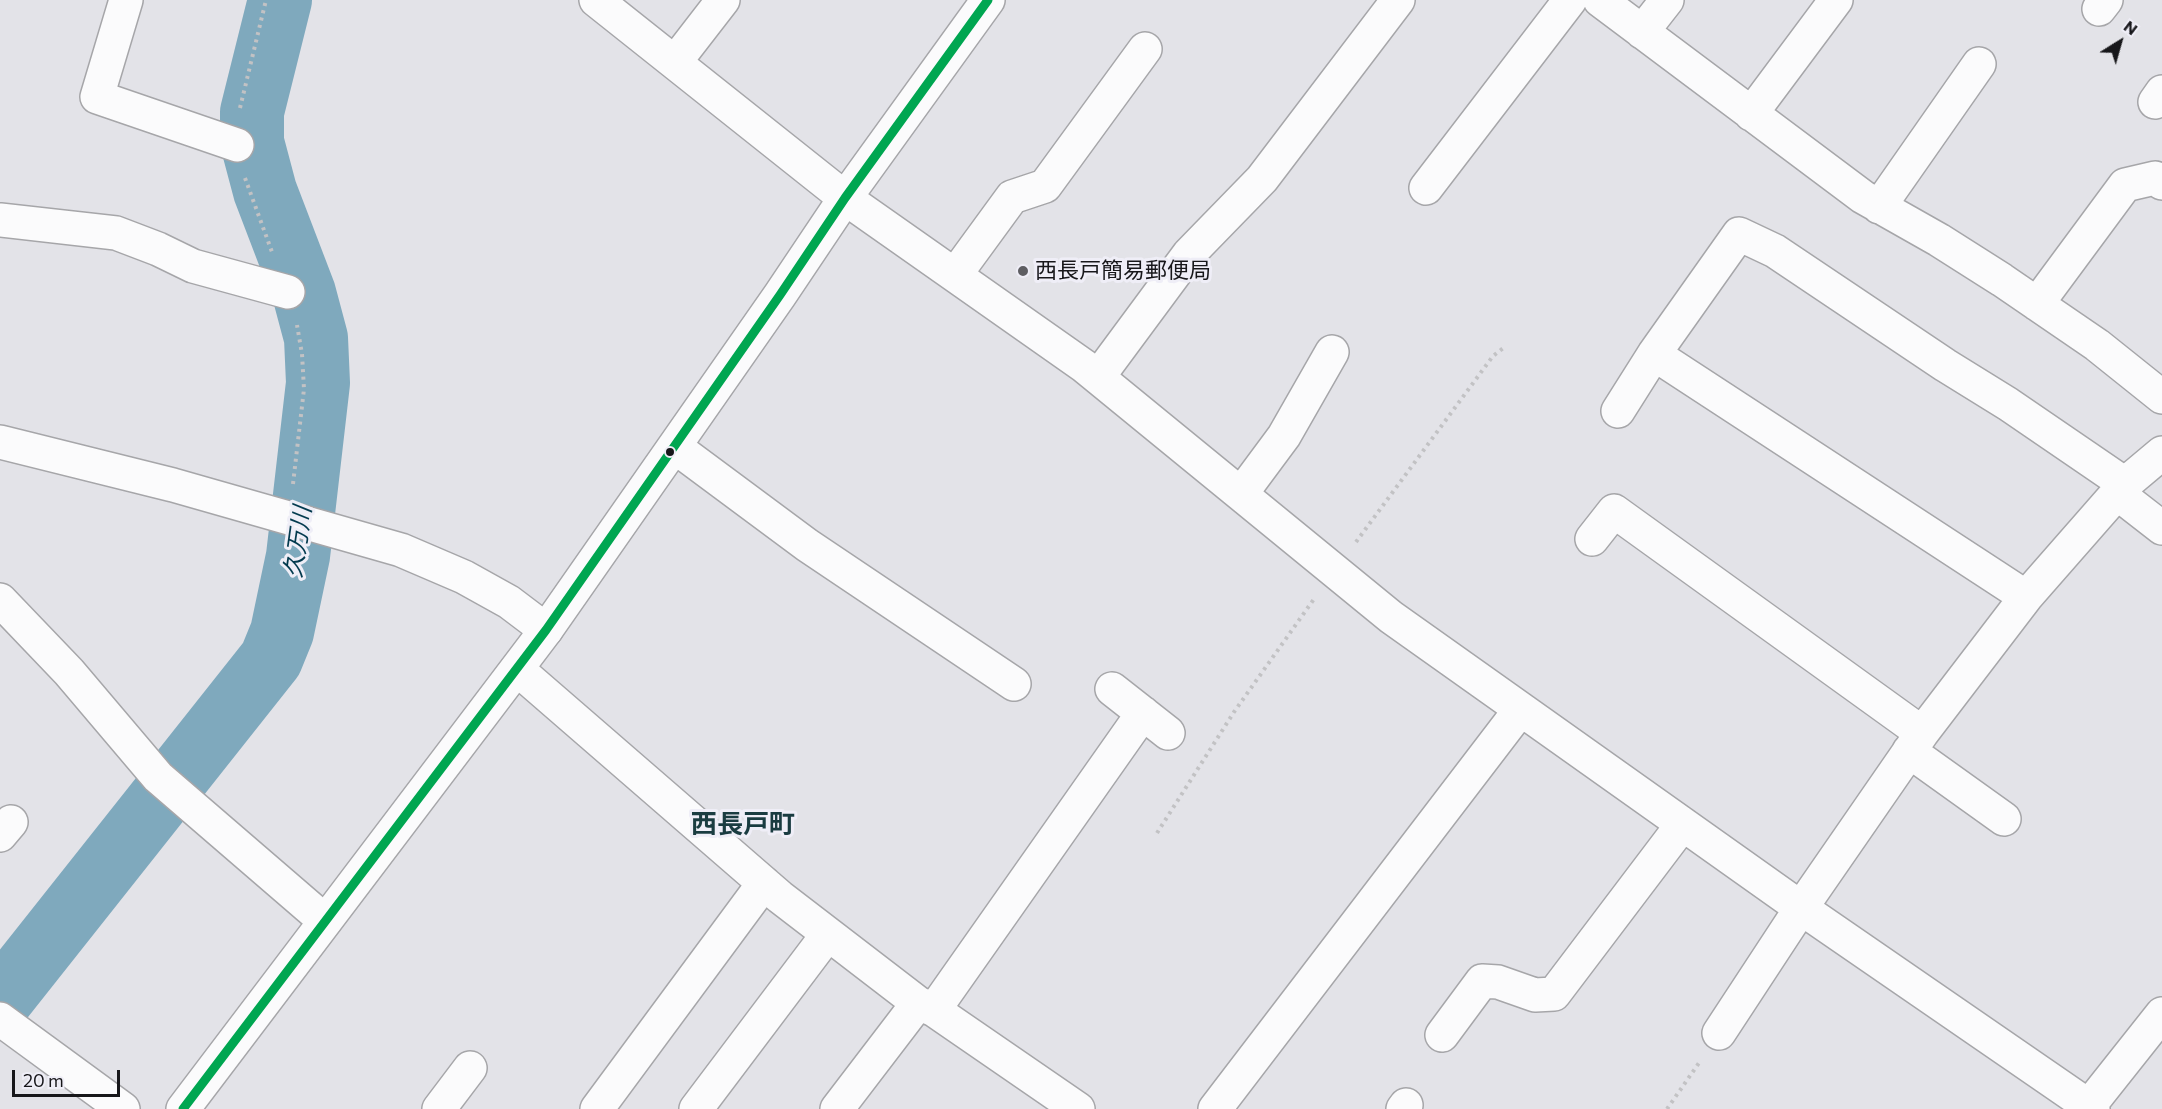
<!DOCTYPE html>
<meta charset="utf-8">
<style>
body{margin:0}
#map{position:relative;width:2162px;height:1109px;overflow:hidden;background:#e3e3e8;font-family:Commissioner,sans-serif}
canvas{display:block}
.north{position:absolute;left:2090px;top:12px;width:60px;height:60px;-webkit-text-stroke:4px #efeef7;paint-order:stroke;rotate:37deg;font-size:16px;font-weight:700;line-height:24px;text-align:center;color:#17171a}
.north::after{content:'';display:block;margin:auto;width:21px;height:27px;background:#17171a;clip-path:polygon(50% 0,100% 100%,50% 72%,0 100%)}
.scale{position:absolute;left:12px;top:1070px;width:108px;height:27px;box-sizing:border-box;border:3px solid #17171a;border-top:0;padding-left:8px;font-size:18px;line-height:21px;white-space:nowrap;color:#17171a;-webkit-text-stroke:4px #efeef7;paint-order:stroke}
</style>
<div id="map">
<canvas width="2162" height="1109"></canvas>
<div class="north">N</div>
<div class="scale">20 m</div>
</div>
<script>
const g = document.querySelector('canvas').getContext('2d');
g.lineJoin = 'round';
function poly(rows) {
  const path = new Path2D();
  for (const r of rows) {
    path.moveTo(r[0], r[1]);
    for (let i = 2; i < r.length; i += 2) path.lineTo(r[i], r[i + 1]);
  }
  return path;
}
function stroke(path, color, width, dash) {
  g.strokeStyle = color;
  g.lineWidth = width;
  g.lineCap = dash ? 'butt' : 'round';
  g.setLineDash(dash || []);
  g.stroke(path);
}
function write(font, color, halo, rows, align = 'center') {
  g.font = font + ' Commissioner,"Noto Sans JP",sans-serif';
  g.lineWidth = 6;
  g.setLineDash([]);
  g.textBaseline = 'middle';
  g.strokeStyle = halo;
  g.fillStyle = color;
  for (const [text, x, y, turn = 0] of rows) {
    g.save();
    g.translate(x, y);
    g.rotate((+turn || 0) * Math.PI / 180);
    g.textAlign = isNaN(turn) ? turn : align;
    if (halo) g.strokeText(text, 0, 0);
    g.fillText(text, 0, 0);
    g.restore();
  }
}
stroke(poly([
 [0,1001,271,659,282,632,298,556,318,383,316,338,304,293,265,191,252,142,252,112,280,0]
]), '#7fa9bd', 64);
const street = poly([
 [126,0,97,97,237,145],
 [596,0,845,198,1084,366,1391,617,1801,908,2093,1109],
 [1600,0,1863,197,1939,240,2002,280,2097,345,2162,397],
 [2099,9,2106,0],
 [1642,32,1667,0],
 [675,62,723,0],
 [2155,102,2162,92],
 [1751,114,1836,0],
 [1426,188,1570,0],
 [1879,207,1979,64],
 [0,220,116,233,158,249,193,266,288,292],
 [955,275,1012,197,1045,186,1145,49],
 [2037,304,2125,185,2155,178,2162,183],
 [1654,354,2026,597],
 [1098,377,1189,254,1262,179,1398,0],
 [1618,411,1654,354,1739,234,1775,251,1945,365,2008,404,2125,484],
 [0,442,173,485,401,550,464,577,509,602,546,630],
 [675,447,807,545,1014,684],
 [2117,493,2162,528],
 [1241,494,1284,436,1332,352],
 [1592,539,1614,511,1922,733],
 [0,600,69,672,158,777,325,921],
 [517,669,780,897,918,1003,934,1010,1078,1109],
 [1112,689,1168,733],
 [1909,751,2004,819],
 [0,835,11,822],
 [934,1010,1143,713],
 [0,1019,123,1109],
 [1719,1033,1801,908,1922,733,2026,597,2125,484,2162,453],
 [1442,1035,1482,981,1498,982,1535,995,1554,994,1682,825],
 [2089,1106,2162,1014],
 [439,1109,470,1068],
 [597,1109,764,883],
 [696,1109,828,934],
 [837,1109,918,1003],
 [1215,1109,1520,710],
 [1403,1109,1406,1105]
]);
const secondary = poly([
 [183,1109,546,630,780,295,845,198,988,0]
]);
stroke(street, '#a6a6a9', 36);
stroke(secondary, '#a6a6a9', 36);
stroke(poly([
 [240,108,266,0],
 [245,178,272,252],
 [293,484,304,389,302,354,297,325],
 [1356,542,1493,356,1506,346],
 [1157,833,1234,712,1314,599],
 [1667,1109,1701,1060]
]), '#c2c2c4', 4, [3, 4.5]);
stroke(street, '#fbfbfc', 33);
stroke(secondary, '#fbfbfc', 33);
stroke(poly([
 [183,1109,546,630,780,295,845,198,988,0]
]), '#00a651', 9);
for (const [x, y, r, color] of [
 [1023,271,6,"#5e5e62"],
 [670,452,5,"#17171a"]
]) {
  const dot = new Path2D();
  dot.arc(x, y, r, 0, 2 * Math.PI);
  g.fillStyle = color;
  g.fill(dot);
  stroke(dot, '#efeef7', 2);
}
write('22px', '#17171a', '#efeef7', [
 ["西長戸簡易郵便局",1035,271]
], 'left');
write('italic 24px', '#033a4e', '#efeef7', [
 ["久万川",298,542,-82]
]);
write('bold 26px', '#1a3c41', '#efeef7', [
 ["西長戸町",743,824]
]);
</script>
